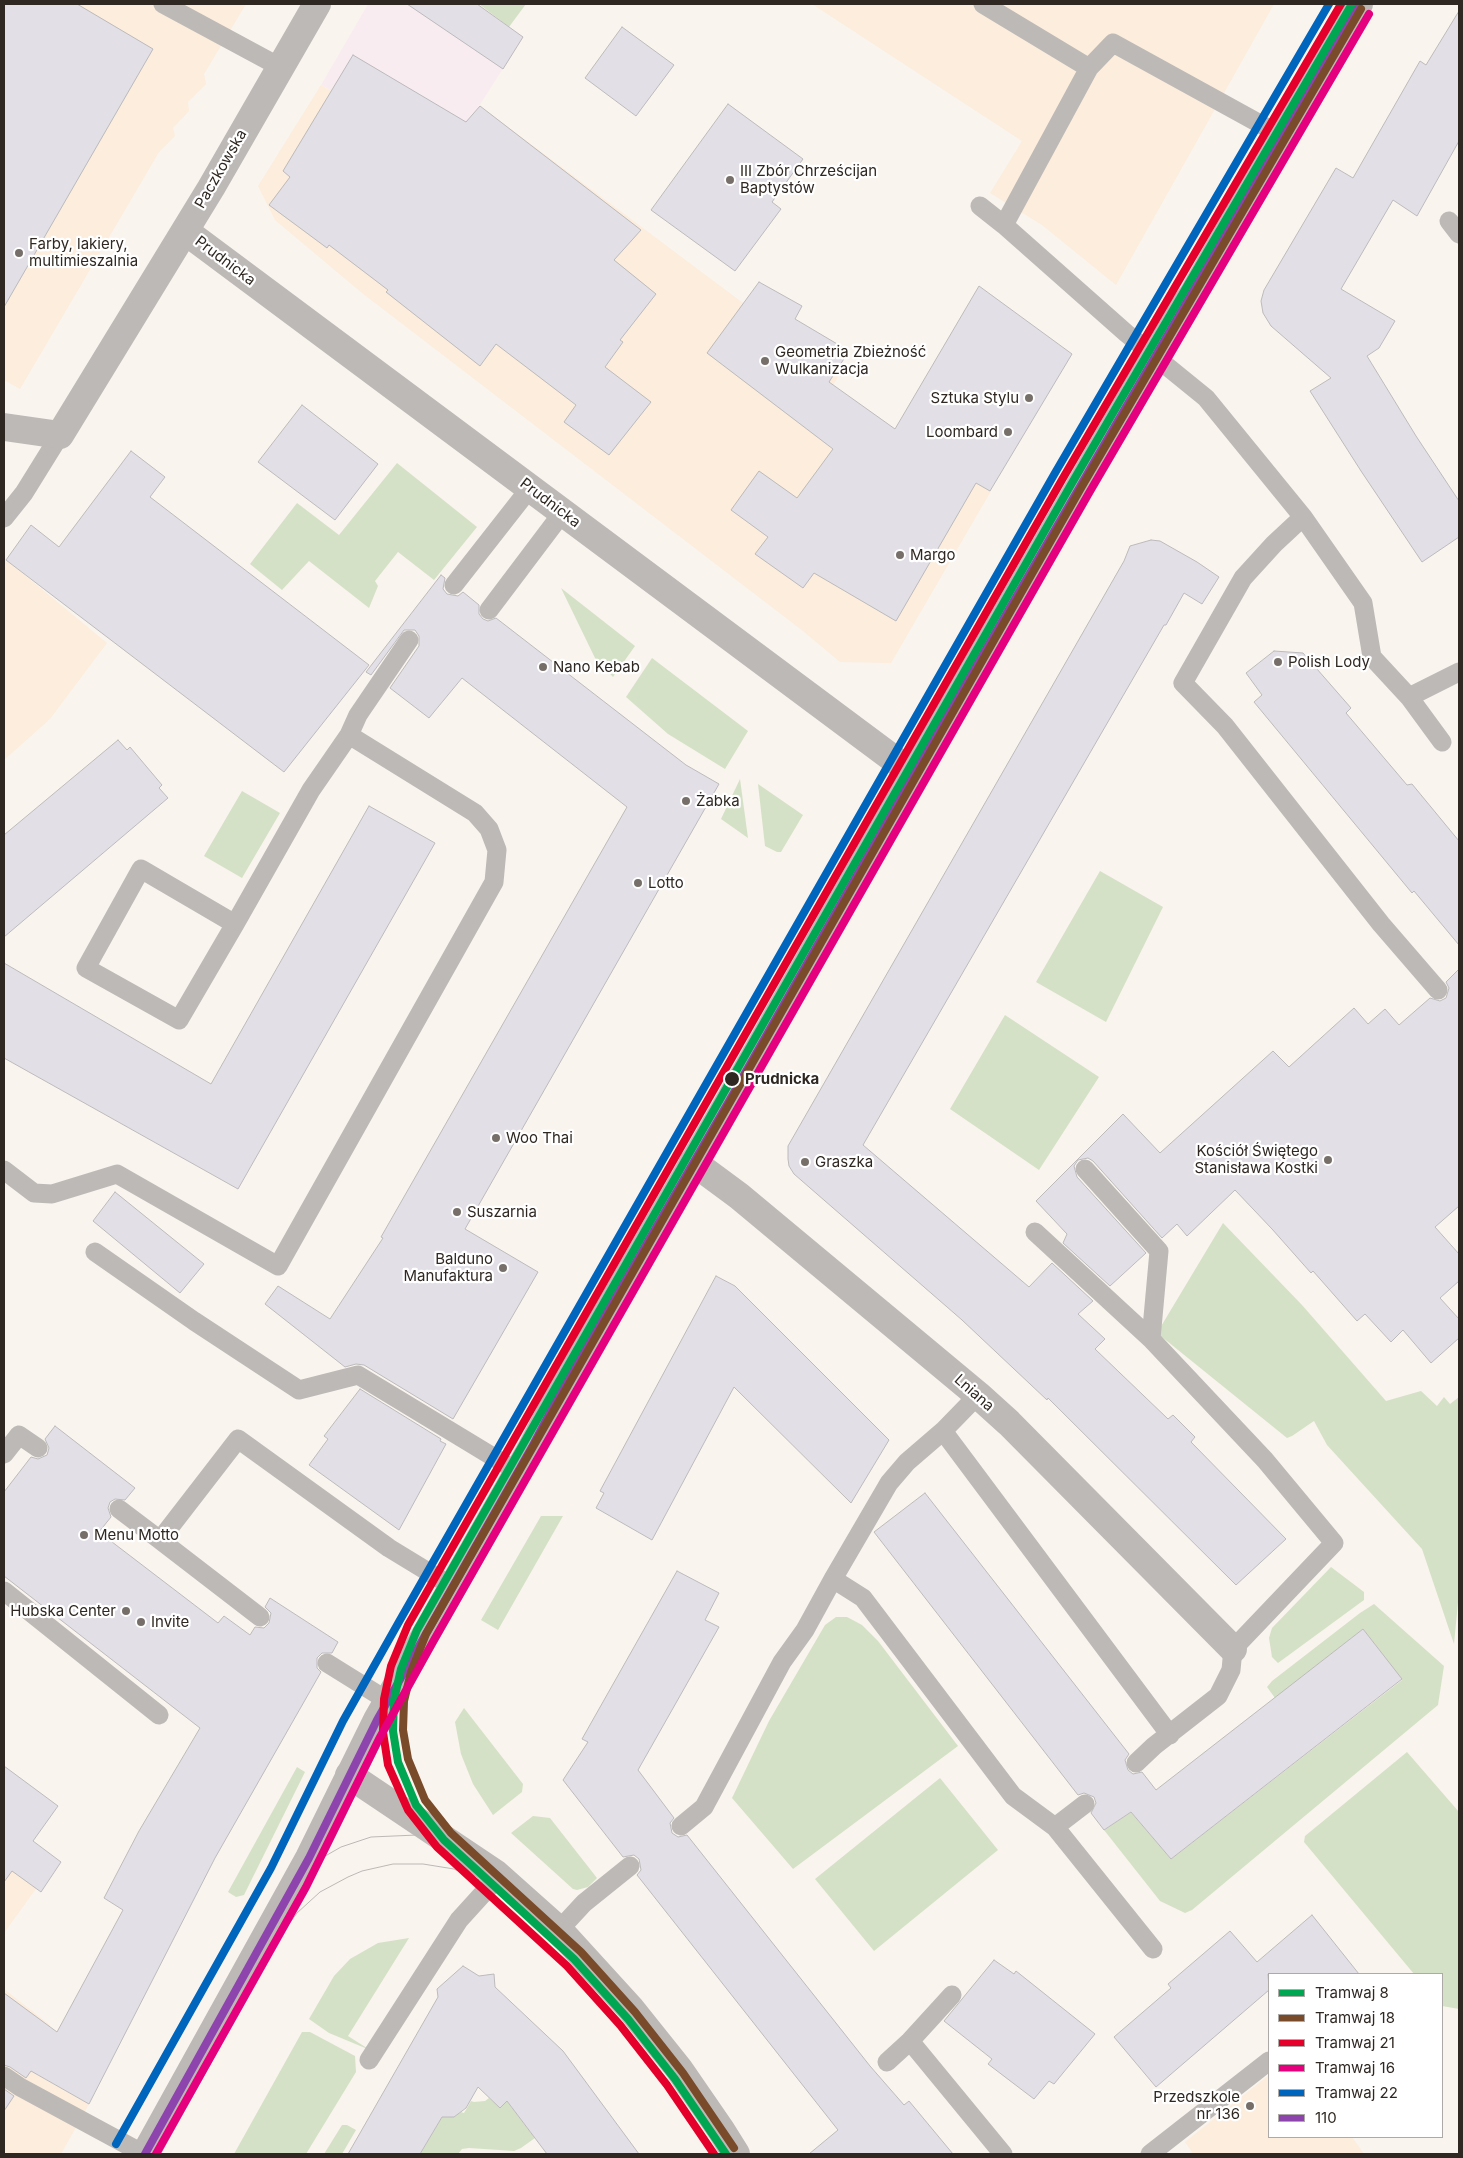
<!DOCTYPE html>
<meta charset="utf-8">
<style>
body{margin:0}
#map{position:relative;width:1463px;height:2158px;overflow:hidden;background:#f9f4ee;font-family:Inter,sans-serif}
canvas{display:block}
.frame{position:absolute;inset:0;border:5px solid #2f2822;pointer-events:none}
.legend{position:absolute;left:1268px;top:1973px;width:175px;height:165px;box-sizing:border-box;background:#fff;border:1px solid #aca9a7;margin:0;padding:6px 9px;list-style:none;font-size:15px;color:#2f2822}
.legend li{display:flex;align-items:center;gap:10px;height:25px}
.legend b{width:25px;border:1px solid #aca9a7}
</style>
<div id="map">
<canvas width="1463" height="2158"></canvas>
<div class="frame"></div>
<ul class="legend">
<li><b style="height:6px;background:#00a651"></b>Tramwaj 8</li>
<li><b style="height:6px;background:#7a4b2a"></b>Tramwaj 18</li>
<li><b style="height:6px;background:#e4002b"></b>Tramwaj 21</li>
<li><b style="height:6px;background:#e5007d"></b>Tramwaj 16</li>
<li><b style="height:6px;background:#0065bd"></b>Tramwaj 22</li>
<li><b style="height:6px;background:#8e44ad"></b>110</li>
</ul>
</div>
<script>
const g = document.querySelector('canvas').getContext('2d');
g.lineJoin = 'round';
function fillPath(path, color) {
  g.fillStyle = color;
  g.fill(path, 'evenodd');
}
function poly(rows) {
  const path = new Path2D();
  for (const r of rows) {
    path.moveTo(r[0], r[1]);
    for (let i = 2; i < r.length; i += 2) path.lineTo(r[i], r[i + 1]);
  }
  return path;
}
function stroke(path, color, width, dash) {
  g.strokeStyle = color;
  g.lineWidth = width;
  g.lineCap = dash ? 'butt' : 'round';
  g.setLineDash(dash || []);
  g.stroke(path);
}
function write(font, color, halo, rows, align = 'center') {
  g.font = font + ' Inter,sans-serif';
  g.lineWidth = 4.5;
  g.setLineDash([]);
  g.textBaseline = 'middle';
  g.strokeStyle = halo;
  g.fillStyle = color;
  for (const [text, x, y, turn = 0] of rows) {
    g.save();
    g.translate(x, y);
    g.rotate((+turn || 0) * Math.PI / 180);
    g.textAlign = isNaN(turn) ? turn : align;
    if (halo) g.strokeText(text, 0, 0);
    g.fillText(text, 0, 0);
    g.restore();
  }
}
fillPath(poly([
 [4,4,246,4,204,74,206,84,188,102,189,111,173,128,175,136,159,152,20,389,4,380],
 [812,4,1274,4,1116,285,1042,225,990,193,1022,141],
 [321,85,448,155,480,106,839,375,828,394,883,429,991,491,891,663,840,662,803,631,362,293,275,220,258,186],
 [4,558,107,643,50,719,4,760],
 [4,1822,56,1861,4,1933],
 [4,1989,50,2025,42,2063,36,2074,89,2104,61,2154,4,2154],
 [1269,2075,1269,2137,1352,2137,1364,2154,1189,2154,1192,2152,1185,2142]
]), '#fceddd');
fillPath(poly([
 [368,4,475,4,523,37,448,155,321,85]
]), '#f9ecf1');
fillPath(poly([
 [479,4,526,4,509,27],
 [397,463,477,527,434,580,398,552,375,581,378,586,369,608,309,561,282,590,250,564,297,503,339,535],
 [561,588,635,646,613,677,595,658],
 [652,658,748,731,725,769,668,734,626,697],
 [740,779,748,838,721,819],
 [758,784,803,815,781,852,777,852,765,846],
 [242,791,280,813,242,878,204,856],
 [1100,871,1163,907,1106,1022,1036,982],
 [1005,1015,1099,1077,1039,1170,950,1109],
 [1223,1223,1302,1305,1386,1401,1421,1391,1437,1406,1444,1397,1450,1404,1459,1397,1459,1592,1454,1644,1422,1549,1327,1445,1314,1421,1292,1436,1287,1438,1157,1333],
 [541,1516,563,1516,498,1630,481,1620],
 [1331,1567,1364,1592,1364,1600,1278,1663,1272,1657,1269,1638,1272,1628],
 [1374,1604,1444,1666,1438,1705,1192,1910,1185,1913,1160,1901,1104,1830,1131,1812,1171,1859,1402,1680,1363,1629,1275,1698,1267,1687,1272,1681,1360,1613],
 [836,1617,847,1617,862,1625,878,1641,958,1746,793,1869,732,1798,769,1721,825,1625],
 [464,1708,523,1784,522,1792,493,1815,473,1784,461,1754,455,1722],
 [1407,1752,1459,1812,1459,2009,1442,2006,1442,1974,1414,1974,1304,1842,1305,1836],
 [297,1767,305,1772,244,1895,236,1897,228,1892],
 [940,1778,998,1850,874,1951,815,1879],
 [533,1816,550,1818,597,1878,588,1887,577,1890,573,1889,511,1833],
 [409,1938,348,2036,370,2050,329,2033,309,2019,334,1976,350,1959,378,1943],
 [302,2032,310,2032,355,2056,356,2072,306,2154,234,2154],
 [489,2098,500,2107,507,2101,535,2138,521,2148,514,2151,469,2148,462,2149,458,2154,420,2154,442,2117,454,2117,461,2112,464,2113,471,2101,474,2102,485,2101],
 [342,2125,347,2125,356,2130,342,2154,324,2154]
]), '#d5e1c6');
const building = poly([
 [4,4,77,4,153,49,4,307,4,4],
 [407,4,477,4,523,37,503,69,407,4],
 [1459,11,1459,141,1417,216,1393,200,1341,289,1395,321,1379,348,1367,356,1416,436,1459,501,1459,537,1422,562,1361,471,1310,391,1331,378,1271,326,1263,313,1261,301,1264,290,1336,168,1353,178,1420,61,1426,65,1459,11],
 [622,27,674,65,636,116,585,78,622,27],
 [353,55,466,122,480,106,641,230,614,260,656,294,620,340,623,342,605,367,651,402,609,455,564,422,576,405,496,344,480,366,386,292,388,290,329,245,327,248,269,205,290,177,283,171,353,55],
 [728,104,803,159,772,202,781,209,735,271,651,210,728,104],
 [759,282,802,306,795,319,849,351,829,382,895,429,979,286,1072,354,990,491,976,483,896,621,814,573,803,588,755,554,768,537,731,510,759,471,797,498,833,449,707,353,759,282],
 [302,405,378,464,335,520,258,462,302,405],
 [131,451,165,477,150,497,369,665,284,772,6,560,31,525,59,547,131,451],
 [1151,540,1160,541,1197,562,1219,577,1202,604,1184,593,1166,625,1164,625,863,1145,1029,1287,1052,1263,1093,1301,1078,1314,1105,1339,1095,1349,1168,1419,1173,1415,1195,1437,1191,1442,1286,1539,1236,1585,1048,1398,1047,1400,962,1320,794,1174,789,1166,788,1159,788,1146,1124,561,1130,546,1151,540],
 [441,575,445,578,443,589,447,594,458,596,463,592,479,605,479,614,483,619,488,621,496,618,686,765,719,784,465,1229,538,1272,453,1419,364,1365,356,1364,345,1367,265,1304,278,1286,330,1319,383,1238,381,1237,627,807,462,678,429,718,390,688,419,646,419,636,415,630,404,630,371,675,366,672,441,575],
 [1274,651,1303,653,1351,708,1346,713,1407,785,1412,784,1459,841,1459,945,1414,891,1412,893,1254,702,1262,695,1246,673,1274,651],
 [118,740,127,750,130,747,162,785,159,788,168,798,4,937,4,835,118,740],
 [369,806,435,843,238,1189,4,1058,4,963,211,1084,369,806],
 [1459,969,1459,1206,1435,1227,1459,1254,1459,1281,1440,1298,1459,1319,1459,1338,1431,1363,1403,1330,1391,1342,1365,1314,1357,1321,1313,1271,1311,1273,1272,1229,1235,1190,1187,1236,1177,1224,1162,1238,1093,1161,1088,1158,1078,1160,1074,1166,1077,1177,1146,1253,1110,1286,1063,1243,1067,1234,1036,1201,1123,1114,1160,1153,1273,1051,1289,1067,1354,1008,1368,1024,1385,1009,1399,1025,1430,998,1440,1001,1446,998,1449,988,1446,982,1459,969],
 [115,1192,204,1264,180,1293,93,1221,115,1192],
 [716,1276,735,1286,889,1440,851,1503,734,1387,652,1540,596,1508,604,1493,600,1491,716,1276],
 [360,1389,441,1439,440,1441,446,1444,399,1530,309,1465,328,1439,324,1436,360,1389],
 [55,1426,135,1488,125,1500,115,1499,110,1502,108,1508,111,1517,99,1532,218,1623,224,1616,250,1635,255,1627,264,1628,269,1623,271,1613,265,1607,270,1598,338,1642,332,1653,322,1653,317,1658,317,1668,321,1672,215,1858,89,2104,31,2071,26,2078,10,2067,4,2065,4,1993,57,2032,123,1910,104,1898,139,1831,200,1728,4,1576,4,1492,31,1457,38,1459,47,1455,49,1448,45,1439,55,1426],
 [925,1493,1129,1754,1125,1760,1128,1770,1133,1774,1142,1772,1156,1790,1363,1629,1402,1679,1171,1859,1131,1812,1104,1830,1091,1813,1096,1803,1094,1797,1084,1793,1078,1795,874,1532,925,1493],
 [677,1571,719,1593,705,1620,719,1627,638,1770,674,1818,670,1823,672,1833,678,1837,687,1835,870,2066,904,2105,909,2101,953,2154,809,2154,838,2130,637,1875,641,1870,639,1859,634,1855,623,1857,563,1780,588,1742,582,1739,677,1571],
 [4,1766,58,1806,33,1841,61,1862,41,1892,12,1871,4,1882,4,1766],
 [1312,1915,1359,1974,1268,1974,1269,1990,1156,2087,1114,2037,1171,1988,1168,1984,1230,1931,1257,1962,1312,1915],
 [994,1960,1014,1974,1016,1971,1095,2034,1054,2084,1049,2081,1034,2099,988,2064,992,2059,944,2021,994,1960],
 [463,1966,479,1976,494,1974,495,1987,563,2051,639,2154,547,2154,507,2101,500,2108,478,2087,466,2108,454,2117,442,2117,420,2154,348,2154,438,1997,437,1989,463,1966],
 [4,2089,14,2096,4,2111,4,2089]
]);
fillPath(building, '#e2dfe7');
stroke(building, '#bcbabb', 1);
stroke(poly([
 [163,4,280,67],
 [983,4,1089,68],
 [980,206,1004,225,1126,333,1206,398,1303,517,1363,603,1372,657,1409,697,1459,672],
 [1449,221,1459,234],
 [1004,225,1089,68,1113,43,1282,136],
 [1303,517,1274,544,1243,578,1183,683,1225,726,1381,924,1438,990],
 [4,518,24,493,60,435],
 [454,585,530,488],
 [489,610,563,512],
 [1409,697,1442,742],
 [349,735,358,715,409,640],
 [1085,1169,1159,1251,1151,1339],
 [4,1170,34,1193,52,1194,117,1174,278,1266,494,882,497,850,489,829,475,813,349,735,311,790,235,924,179,1020,86,968,141,869,235,924],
 [1035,1232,1151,1339,1265,1460,1334,1543,1233,1649,1231,1670,1218,1696,1154,1746,1136,1763],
 [95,1252,194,1321,299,1390,358,1375,518,1472],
 [943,1431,1170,1735],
 [4,1454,19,1435,38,1448],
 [119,1509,160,1540],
 [833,1579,863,1598,1013,1796,1055,1827,1085,1804],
 [4,1591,159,1715],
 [260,1617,160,1540,238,1439,389,1548,453,1587],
 [327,1663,388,1701],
 [681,1826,704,1807,782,1662,805,1630,833,1579,889,1483,907,1462,943,1431,978,1395],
 [1055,1827,1153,1949],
 [559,1930,584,1903,630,1866],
 [910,2041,1003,2154],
 [369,2060,459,1920,498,1877],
 [887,2062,910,2041,952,1995],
 [4,2076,20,2087,144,2154],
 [1150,2154,1269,2061]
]), '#bdb9b6', 19);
stroke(poly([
 [185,231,915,775],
 [4,427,60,435,211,188,317,4],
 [693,1162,739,1196,978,1395,1009,1423,1233,1649],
 [349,1775,495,1873,559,1930,631,2009,679,2069,721,2130,736,2154]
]), '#bdb9b6', 28);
stroke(poly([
 [145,2154,309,1858,377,1720,532,1447,558,1397,736,1089,934,739,1183,307,1193,294,1282,136,1359,4]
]), '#bdb9b6', 28);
stroke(poly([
 [263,1922,280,1897,302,1872,320,1859,341,1847,371,1837,417,1835,444,1840,476,1852,513,1879],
 [269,1951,297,1913,320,1892,348,1877,362,1871,393,1864,423,1864,454,1869,482,1881,520,1909]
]), '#bdb8b5', 1);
stroke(poly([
 [145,2154,309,1858,377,1720,532,1447,558,1397,736,1089,934,739,1359,4]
]), '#8e44ad', 8);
stroke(poly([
 [726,2154,675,2079,628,2019,574,1959,444,1840,416,1805,398,1762,393,1731,394,1700,401,1669,417,1630,1072,483,1352,4]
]), '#00a651', 8);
stroke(poly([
 [734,2148,683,2073,635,2012,581,1952,451,1833,425,1800,408,1759,403,1730,404,1701,411,1672,426,1634,1081,488,1361,9]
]), '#7a4b2a', 8);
stroke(poly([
 [714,2154,667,2085,620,2025,567,1966,437,1847,408,1810,388,1765,383,1732,384,1699,391,1666,408,1625,1063,478,1341,4]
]), '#e4002b', 8);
stroke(poly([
 [156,2154,306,1887,379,1739,434,1640,1089,493,1369,14]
]), '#e5007d', 8);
stroke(poly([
 [116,2144,271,1868,343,1721,400,1620,1055,473,1329,4]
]), '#0065bd', 8);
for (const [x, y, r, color] of [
 [730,180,5,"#766f69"],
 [19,253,5,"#766f69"],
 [765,361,5,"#766f69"],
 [1029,398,5,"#766f69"],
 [1008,432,5,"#766f69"],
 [900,555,5,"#766f69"],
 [1278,662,5,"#766f69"],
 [543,667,5,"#766f69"],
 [686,801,5,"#766f69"],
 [638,883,5,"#766f69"],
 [732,1079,8,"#2f2822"],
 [496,1138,5,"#766f69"],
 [1328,1160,5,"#766f69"],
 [805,1162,5,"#766f69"],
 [457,1212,5,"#766f69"],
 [503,1268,5,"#766f69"],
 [84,1535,5,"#766f69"],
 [126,1611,5,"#766f69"],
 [141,1622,5,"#766f69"],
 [1250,2106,5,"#766f69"]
]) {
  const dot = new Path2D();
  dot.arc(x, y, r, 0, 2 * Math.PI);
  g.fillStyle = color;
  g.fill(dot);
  stroke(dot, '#fff', 2);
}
write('15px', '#2f2822', '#fff', [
 ["Paczkowska",221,169,-60],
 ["Prudnicka",225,261,37],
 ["Prudnicka",550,503,37],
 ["Lniana",974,1393,41]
]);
write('15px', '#2f2822', '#fff', [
 ["III Zbór Chrześcijan",740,171],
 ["Baptystów",740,188],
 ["Farby, lakiery,",29,244],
 ["multimieszalnia",29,261],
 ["Geometria Zbieżność",775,352],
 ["Wulkanizacja",775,369],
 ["Sztuka Stylu",1019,398,"right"],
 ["Loombard",998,432,"right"],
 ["Margo",910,555],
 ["Polish Lody",1288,662],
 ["Nano Kebab",553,667],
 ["Żabka",696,801],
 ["Lotto",648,883],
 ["Woo Thai",506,1138],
 ["Kościół Świętego",1318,1151,"right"],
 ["Stanisława Kostki",1318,1168,"right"],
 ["Graszka",815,1162],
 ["Suszarnia",467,1212],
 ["Balduno",493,1259,"right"],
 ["Manufaktura",493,1276,"right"],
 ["Menu Motto",94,1535],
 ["Hubska Center",116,1611,"right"],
 ["Invite",151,1622],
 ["Przedszkole",1240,2097,"right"],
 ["nr 136",1240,2114,"right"]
], 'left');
write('bold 15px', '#2f2822', '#fff', [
 ["Prudnicka",745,1079]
], 'left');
</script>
